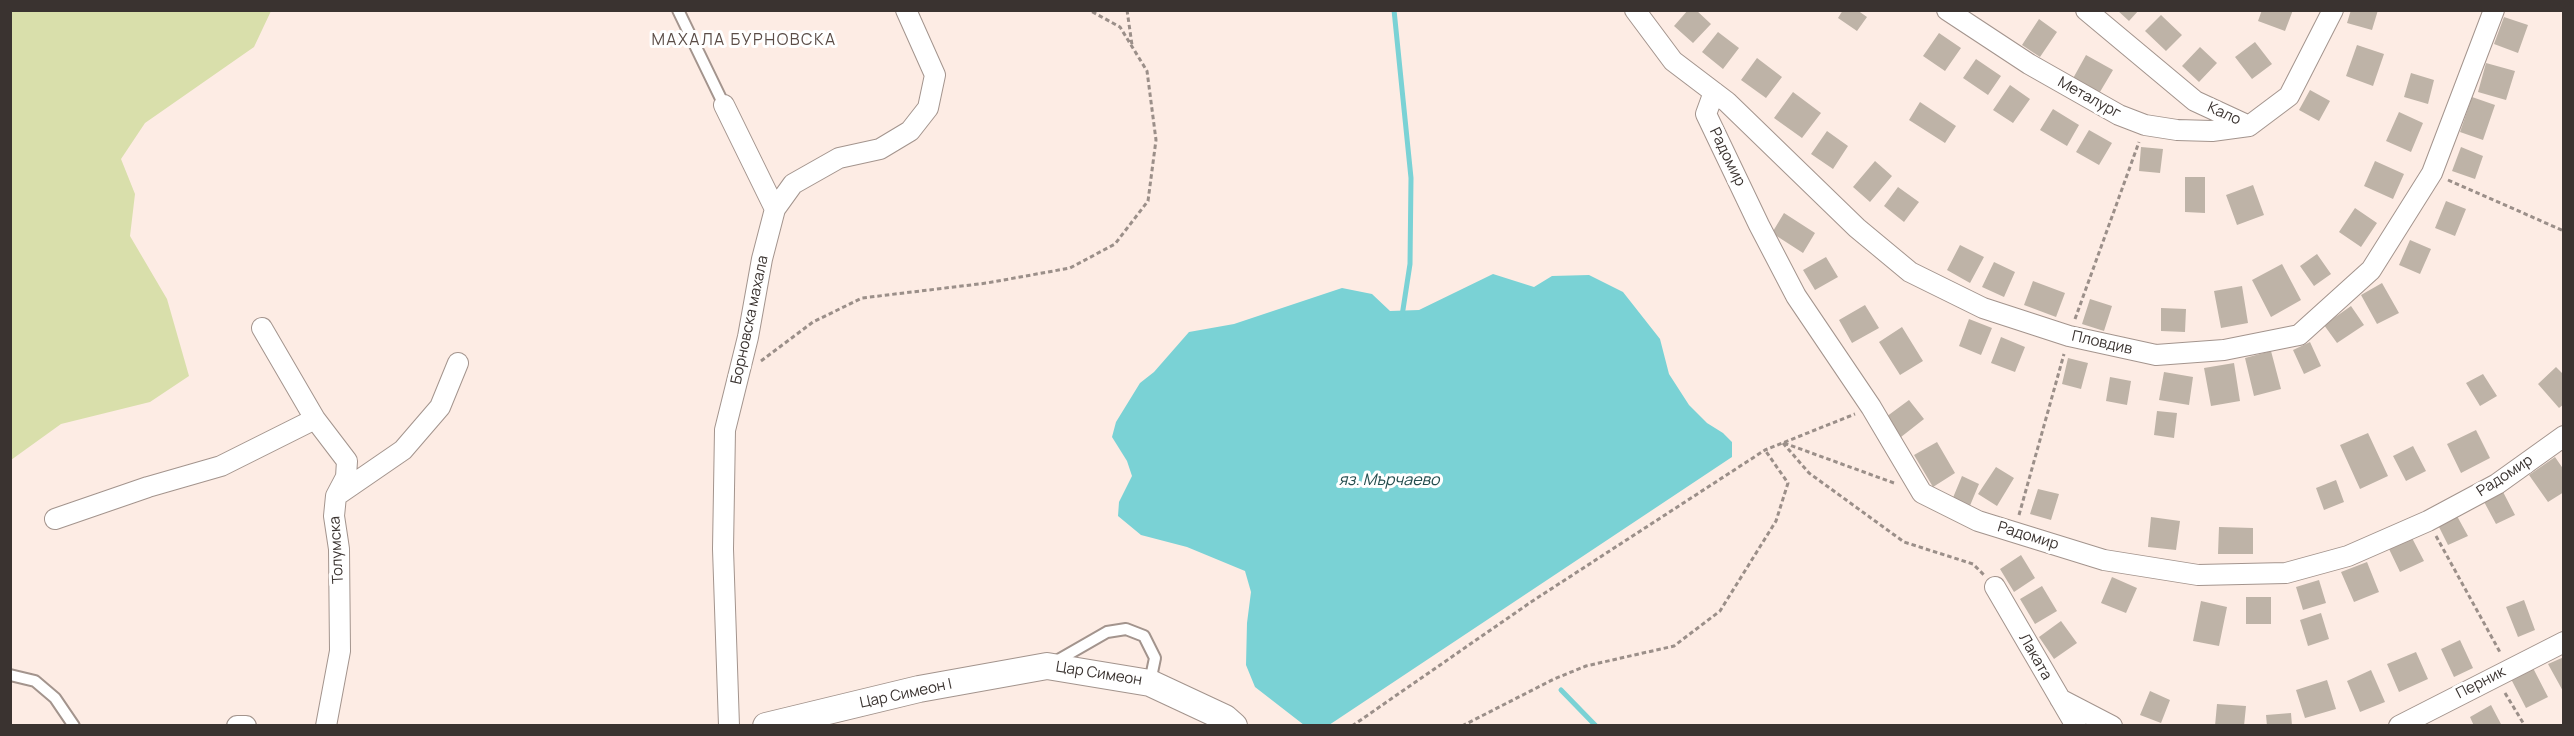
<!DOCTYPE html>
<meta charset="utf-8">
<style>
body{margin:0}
#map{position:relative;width:2574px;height:736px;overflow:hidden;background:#fdece4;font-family:Manrope,sans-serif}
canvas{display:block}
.frame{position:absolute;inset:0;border:12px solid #3a3330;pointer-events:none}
</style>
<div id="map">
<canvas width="2574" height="736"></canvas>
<div class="frame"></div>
</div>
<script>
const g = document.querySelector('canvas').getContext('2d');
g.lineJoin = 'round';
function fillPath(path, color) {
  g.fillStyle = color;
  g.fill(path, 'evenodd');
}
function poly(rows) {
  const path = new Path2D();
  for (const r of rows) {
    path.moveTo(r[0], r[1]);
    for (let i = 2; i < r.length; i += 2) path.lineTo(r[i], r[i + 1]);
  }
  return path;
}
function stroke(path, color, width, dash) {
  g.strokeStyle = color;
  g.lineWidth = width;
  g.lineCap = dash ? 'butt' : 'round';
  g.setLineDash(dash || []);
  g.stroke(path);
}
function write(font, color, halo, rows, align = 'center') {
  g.font = font + ' Manrope,sans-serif';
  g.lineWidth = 6;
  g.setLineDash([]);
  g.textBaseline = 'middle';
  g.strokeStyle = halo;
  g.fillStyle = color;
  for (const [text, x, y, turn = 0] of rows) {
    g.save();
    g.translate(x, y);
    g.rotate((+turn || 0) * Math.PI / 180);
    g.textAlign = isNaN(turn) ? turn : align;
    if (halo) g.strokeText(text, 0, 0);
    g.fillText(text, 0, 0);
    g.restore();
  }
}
fillPath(poly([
 [11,10,271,11,254,47,145,123,121,159,135,194,130,236,167,299,189,376,150,402,61,424,11,460]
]), '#d9dfab');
fillPath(poly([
 [1493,274,1534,287,1552,276,1589,275,1623,292,1660,339,1669,374,1689,405,1707,423,1723,433,1732,442,1732,457,1329,725,1304,725,1255,687,1246,665,1247,623,1251,592,1245,571,1187,547,1141,535,1118,516,1119,502,1132,476,1127,461,1112,437,1116,422,1140,383,1154,372,1189,332,1234,324,1342,288,1372,294,1390,311,1419,310]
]), '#7ad2d5');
stroke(poly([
 [1394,10,1411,178,1410,264,1402,316],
 [1561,690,1596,726]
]), '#7ad2d5', 5);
fillPath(poly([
 [1688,10,1696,10,1711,24,1693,43,1674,26],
 [1843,10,1857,10,1867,17,1857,31,1838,18],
 [2117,10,2139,10,2129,21],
 [2262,10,2293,10,2285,31,2258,21],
 [2351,10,2378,10,2372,30,2347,23],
 [2161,15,2182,35,2166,51,2145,31],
 [2504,17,2528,25,2518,53,2494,44],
 [2039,19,2057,32,2040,57,2022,45],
 [1718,32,1739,48,1723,69,1702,52],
 [1939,33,1961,48,1945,71,1923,56],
 [2255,42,2272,64,2252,79,2235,57],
 [2357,45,2384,54,2373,86,2346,76],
 [2200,47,2217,63,2199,82,2182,66],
 [2086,55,2113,70,2097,97,2071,82],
 [1757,58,1782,77,1766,98,1741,80],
 [1976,59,2001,76,1988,95,1963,78],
 [2486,63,2515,71,2506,100,2478,92],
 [2411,73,2434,80,2428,104,2404,97],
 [2010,85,2030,99,2013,123,1993,110],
 [2310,90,2330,101,2319,121,2299,110],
 [1793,92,1821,113,1802,138,1774,118],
 [2472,97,2495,105,2483,140,2460,132],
 [1920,102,1956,126,1945,143,1909,120],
 [2053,109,2079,125,2067,146,2040,130],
 [2399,112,2423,123,2411,152,2386,141],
 [2089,130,2112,143,2099,165,2076,152],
 [1827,131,1848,146,1833,169,1811,154],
 [2141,147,2163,149,2160,173,2139,171],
 [2461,147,2483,156,2475,179,2452,171],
 [1875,161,1892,176,1870,202,1853,187],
 [2375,161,2404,174,2393,199,2364,186],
 [2185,177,2205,177,2205,213,2185,212],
 [2253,185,2264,215,2237,225,2226,195],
 [1898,187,1919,202,1904,222,1884,206],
 [2446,201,2466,209,2455,236,2435,228],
 [2355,208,2377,223,2361,247,2339,232],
 [1784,213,1815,233,1803,253,1772,233],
 [2410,240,2431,249,2420,274,2399,265],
 [1960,245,1984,257,1970,283,1947,270],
 [2317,254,2331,274,2314,286,2300,266],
 [1826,257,1838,277,1815,290,1803,270],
 [1994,262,2015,272,2004,297,1982,287],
 [2282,264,2301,300,2271,317,2252,280],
 [2033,281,2065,293,2056,317,2024,305],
 [2382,283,2399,313,2377,324,2361,295],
 [2242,286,2248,323,2221,328,2214,291],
 [2090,299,2112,306,2104,331,2082,324],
 [1865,305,1879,328,1852,343,1839,320],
 [2351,306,2364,325,2337,343,2324,325],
 [2161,308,2186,309,2185,332,2161,331],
 [1969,319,1992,328,1981,355,1959,346],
 [1902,327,1923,361,1900,375,1879,342],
 [2001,337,2025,347,2015,372,1991,363],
 [2310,342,2321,366,2304,374,2293,350],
 [2271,351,2281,389,2254,396,2245,358],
 [2068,358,2088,363,2081,389,2062,384],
 [2234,363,2240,401,2211,406,2204,368],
 [2556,367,2564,375,2564,404,2559,408,2538,384],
 [2164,372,2193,377,2189,405,2159,400],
 [2483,374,2497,396,2480,406,2466,383],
 [2110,377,2131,381,2127,405,2106,401],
 [1909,400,1924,419,1901,437,1886,417],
 [2157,411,2177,413,2174,438,2154,435],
 [2476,430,2490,458,2461,473,2447,444],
 [2368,433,2388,476,2360,489,2340,445],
 [1937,442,1955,473,1933,487,1914,455],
 [2413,446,2426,471,2406,481,2393,456],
 [2555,457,2564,470,2564,492,2548,502,2529,475],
 [1996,467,2014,478,1997,506,1978,494],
 [1962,476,1979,484,1969,508,1952,500],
 [2336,480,2344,502,2324,510,2316,488],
 [2501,488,2515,515,2496,524,2482,498],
 [2038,489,2059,494,2051,520,2030,514],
 [2457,516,2468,536,2448,545,2438,525],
 [2151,517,2180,521,2176,550,2148,547],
 [2219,527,2253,528,2253,554,2218,554],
 [2412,538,2424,561,2400,572,2389,549],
 [2021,555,2035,578,2014,592,2000,569],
 [2367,562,2379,592,2354,602,2341,572],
 [2112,577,2137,588,2126,613,2101,603],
 [2319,580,2326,603,2303,610,2296,587],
 [2042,586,2057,611,2035,624,2020,599],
 [2246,597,2271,597,2271,624,2246,624],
 [2524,600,2535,630,2518,637,2506,607],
 [2201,601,2227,607,2219,646,2193,641],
 [2321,613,2329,639,2308,646,2300,620],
 [2061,621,2077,643,2054,659,2039,637],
 [2460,640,2473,668,2454,677,2441,649],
 [2416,652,2428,679,2399,692,2387,664],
 [2564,657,2564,693,2548,664],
 [2533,668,2548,697,2526,708,2511,679],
 [2371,670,2385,702,2360,712,2347,681],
 [2327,680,2336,709,2305,718,2296,690],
 [2150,691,2170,700,2161,723,2140,715],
 [2217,704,2246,706,2244,726,2215,726],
 [2491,705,2502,726,2474,726,2470,717],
 [2291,713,2292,726,2267,726,2266,715]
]), '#beb3a7');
const service = poly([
 [678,10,724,105],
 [1053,663,1107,632,1126,629,1144,636,1155,658,1150,682],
 [10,675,35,681,55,698,74,726]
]);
const minor = poly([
 [1635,10,1673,61,1727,102,1857,228,1910,272,1983,308,2069,336,2156,355,2224,350,2299,335,2371,270,2432,173,2494,10],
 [1947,10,2029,64,2119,115,2145,125,2177,130,2212,131,2249,126,2289,96,2333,10],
 [2086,10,2195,101,2249,126],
 [1714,92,1706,114,1759,225,1796,296,1871,407,1922,493,1978,521,2104,560,2198,575,2286,573,2348,556,2428,521,2497,484,2564,436],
 [724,105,775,209],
 [262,328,315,419,347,461,346,477,336,496,334,516,339,549,340,651,326,726],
 [339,494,403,450,440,407,458,363],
 [55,519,148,487,221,466,315,419],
 [1995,587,2076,726],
 [2060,699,2112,726],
 [237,726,246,726],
 [729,726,723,549,725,430,748,337,762,259,775,209,793,184,839,158,880,149,910,131,928,108,935,75,906,10],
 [2399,726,2564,642]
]);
const tertiary = poly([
 [766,726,919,689,1047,666,1150,683,1225,718,1234,726]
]);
stroke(service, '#a3948d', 14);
stroke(minor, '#a3948d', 22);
stroke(tertiary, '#a3948d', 28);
stroke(poly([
 [1127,10,1132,45],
 [2448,180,2564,231],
 [2075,319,2139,142],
 [761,361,813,322,862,298,987,283,1070,268,1115,244,1148,201,1156,140,1147,71,1120,27,1089,10],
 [1783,443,1809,473,1904,542,1973,564,1984,575],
 [1784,443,1894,483],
 [2019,515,2064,354],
 [2436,536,2501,654],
 [2505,693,2525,726],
 [1352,726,1531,602,1765,450,1855,414],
 [1462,726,1554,679,1586,666,1674,646,1720,611,1776,521,1788,483,1765,450]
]), '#9b8f89', 3, [4.5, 3]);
stroke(service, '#fff', 10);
stroke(minor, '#fff', 20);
stroke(tertiary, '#fff', 26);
write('15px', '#3a3330', '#fff', [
 ["Металург",2089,98,29],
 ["Кало",2224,114,24],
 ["Радомир",1727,157,64],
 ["Борновска махала",750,320,-78],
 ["Пловдив",2102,343,13],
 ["Радомир",2505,476,-33],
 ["Радомир",2028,536,17],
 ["Толумска",337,550,-93],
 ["Лаката",2035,657,60],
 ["Цар Симеон",1099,674,9],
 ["Перник",2481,683,-27],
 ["Цар Симеон I",906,694,-12]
]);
g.letterSpacing = '1.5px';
write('16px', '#5b4d47', '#fff', [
 ["МАХАЛА БУРНОВСКА",744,41]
]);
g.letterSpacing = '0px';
write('italic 16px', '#244d4e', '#fff', [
 ["яз. Мърчаево",1389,481]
]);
</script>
